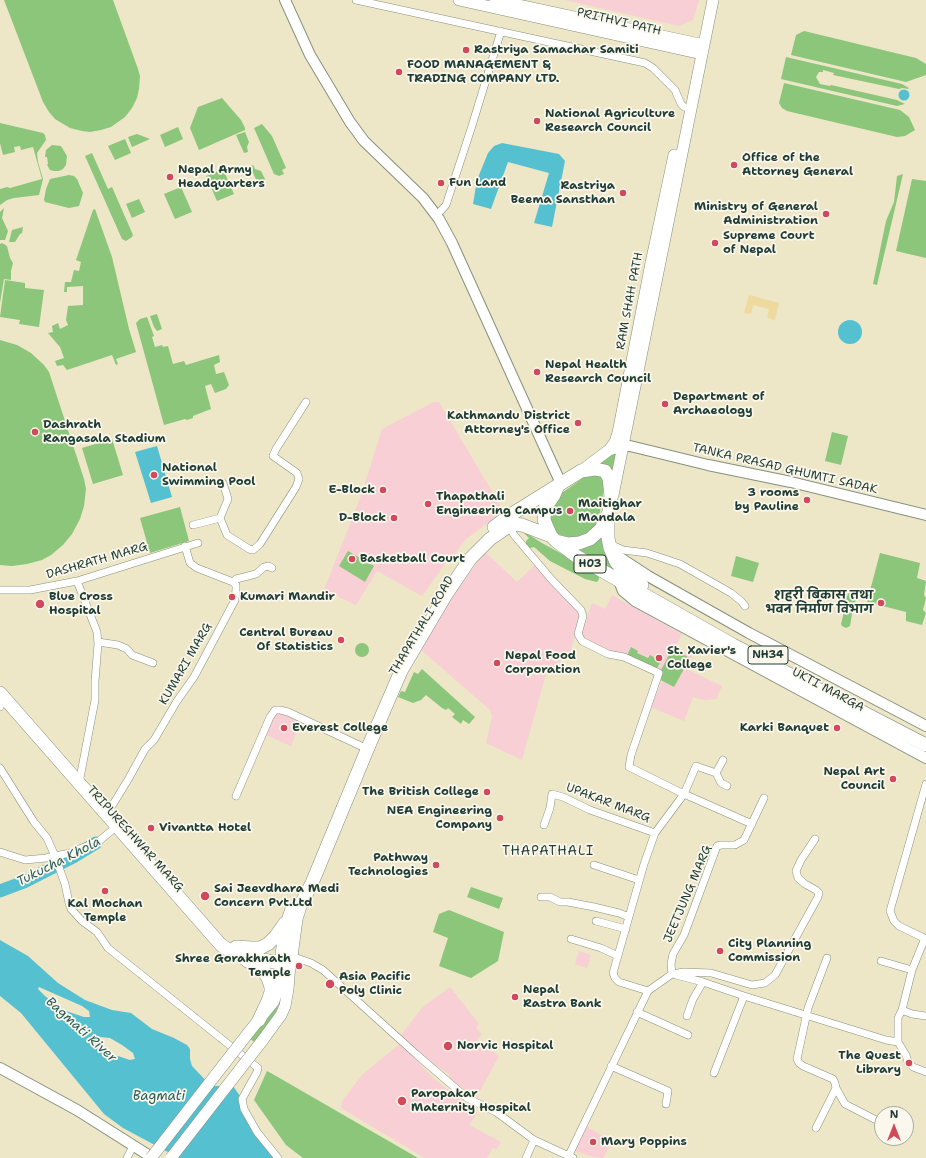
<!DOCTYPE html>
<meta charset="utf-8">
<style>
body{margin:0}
#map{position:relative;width:926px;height:1158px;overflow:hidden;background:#ede6c7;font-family:"Shantell Sans",sans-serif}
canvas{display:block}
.north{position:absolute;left:874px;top:1106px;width:40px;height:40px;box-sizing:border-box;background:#fbf7ec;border:1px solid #a3ada2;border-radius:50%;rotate:0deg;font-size:11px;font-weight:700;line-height:16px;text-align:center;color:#1f3d34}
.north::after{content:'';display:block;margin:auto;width:14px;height:18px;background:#d1495b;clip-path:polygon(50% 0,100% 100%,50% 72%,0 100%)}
</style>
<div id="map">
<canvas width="926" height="1158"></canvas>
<div class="north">N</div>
</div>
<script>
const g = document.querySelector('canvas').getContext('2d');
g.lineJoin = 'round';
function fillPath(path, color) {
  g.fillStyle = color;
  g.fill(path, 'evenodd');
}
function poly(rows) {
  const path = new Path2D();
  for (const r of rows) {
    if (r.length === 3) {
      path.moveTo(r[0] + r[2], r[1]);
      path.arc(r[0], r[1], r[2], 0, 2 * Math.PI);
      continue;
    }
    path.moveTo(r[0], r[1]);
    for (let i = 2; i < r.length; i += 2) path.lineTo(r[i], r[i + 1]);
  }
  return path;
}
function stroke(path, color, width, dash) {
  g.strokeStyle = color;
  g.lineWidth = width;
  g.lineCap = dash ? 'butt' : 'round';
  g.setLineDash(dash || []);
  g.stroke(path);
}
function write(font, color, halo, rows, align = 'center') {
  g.font = font + ' "Shantell Sans","Playpen Sans Deva",sans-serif';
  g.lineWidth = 3.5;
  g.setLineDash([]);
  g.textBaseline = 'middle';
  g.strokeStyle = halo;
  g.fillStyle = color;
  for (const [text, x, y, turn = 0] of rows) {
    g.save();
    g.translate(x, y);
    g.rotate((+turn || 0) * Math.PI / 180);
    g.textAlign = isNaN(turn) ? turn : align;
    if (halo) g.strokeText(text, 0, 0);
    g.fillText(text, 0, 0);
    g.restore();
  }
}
fillPath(poly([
 [565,0,699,0,693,20,679,26],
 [434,402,439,402,503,510,502,514,482,527,466,539,453,556,450,557,422,596,377,571,356,605,324,590,361,496,382,429],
 [484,551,517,582,535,565,582,613,570,652,546,674,522,760,486,743,492,717,490,710,420,649,443,605,447,606,461,584,481,558],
 [612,595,682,634,675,647,692,656,686,669,722,686,716,699,704,700,693,697,684,721,651,707,663,679,629,659,608,654,584,639,582,631,592,603,605,609],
 [277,712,301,722,291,746,266,735],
 [579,951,591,955,587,968,575,964],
 [450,987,479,1024,476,1028,482,1034,477,1040,499,1056,476,1098,448,1078,450,1075,427,1059,401,1035,423,1007],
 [401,1043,433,1078,466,1104,464,1106,477,1113,469,1125,501,1142,497,1149,493,1148,487,1158,425,1158,341,1108,342,1101,363,1074],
 [586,1126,609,1140,611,1144,603,1158,594,1157,572,1150]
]), '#f7cfd4');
fillPath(poly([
 [4,0,113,0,138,69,140,76,139,89,137,98,132,108,125,117,111,127,101,130,90,132,82,131,70,128,55,119,49,112,43,102],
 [804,31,916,58,926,64,926,75,906,82,791,55,796,35],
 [786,57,902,84,909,88,908,89,903,88,899,89,833,75,834,73,823,70,823,72,819,72,816,77,820,84,830,86,831,85,897,100,905,104,897,106,781,79],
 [784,83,900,110,909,117,915,130,905,136,897,137,787,111,782,108,779,103],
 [222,98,241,120,245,128,245,130,199,150,190,128,198,107],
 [0,123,43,133,45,135,46,140,37,153,38,162,43,179,39,195,14,198,7,200,0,205,0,189,7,187,10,188,42,179,33,147,21,150,20,146,14,147,15,152,3,155,0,143],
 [262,124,272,136,286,168,282,170,284,174,279,176,274,174,254,128],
 [178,127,183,139,165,147,160,135],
 [245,132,249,142,247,147,248,152,244,153,236,135],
 [137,134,150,139,132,147,128,137],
 [125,139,131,153,115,160,108,146],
 [52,145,61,146,67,156,66,165,63,169,59,171,54,171,50,170,47,165,48,164,47,157,45,157,46,150],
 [92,153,108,189,112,187,133,235,132,237,126,241,122,239,85,156],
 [253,165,255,169,261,171,265,179,263,182,258,184,250,166],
 [223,169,234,194,217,201,206,176],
 [903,174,877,285,873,284,886,221,894,202,897,176],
 [69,175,74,176,77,179,83,193,79,206,69,208,45,202,44,200,46,189,50,179],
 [912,179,926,181,926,258,896,251],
 [181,187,192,212,175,219,164,194],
 [139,199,145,212,132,218,126,204],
 [4,208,2,218,8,231,5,240,0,240,0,212],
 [95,209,112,257,129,329,136,352,116,359,118,364,116,365,112,355,67,370,63,365,57,366,55,361,64,358,60,347,48,333,53,332,52,326,58,323,60,329,68,325,66,320,68,306,83,305,83,286,67,287,67,292,64,292,65,282,71,282,74,270,79,271,81,262,76,260,93,210],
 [23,227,22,233,20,234,15,242,9,242,12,230],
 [2,243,7,246,10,258,13,263,11,271,11,280,4,279,0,303,0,244],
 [5,280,25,283,25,288,44,290,39,327,19,324,20,320,0,317],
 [157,314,162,329,157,331,154,327,150,316],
 [147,317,154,336,152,337,155,347,162,345,163,347,168,346,173,364,184,361,186,365,219,355,220,362,214,365,216,374,224,372,229,385,226,389,215,393,211,384,205,386,211,409,193,416,193,418,187,420,185,419,164,425,136,323,140,319],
 [0,340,17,345,31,353,44,365,49,372,84,479,86,489,84,506,80,519,72,534,63,545,51,555,42,560,27,564,12,566,0,565],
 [832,432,848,436,841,465,825,461],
 [112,439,123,475,93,484,82,448],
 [618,451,612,474,598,464],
 [598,472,605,482,599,518,593,530,591,532,574,539,558,534,547,518,556,497,586,476],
 [180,507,189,541,150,553,140,518],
 [523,531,542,543,593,571,599,576,599,579,597,582,585,579,550,561,534,547,530,548,526,545,526,541,529,538,523,532],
 [603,533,618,572,578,551,593,544],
 [348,551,374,566,365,582,339,566],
 [880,553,920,563,917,578,926,581,924,595,926,598,923,610,926,613,922,625,906,621,906,612,867,602],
 [736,556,759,563,753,582,731,576],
 [638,575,923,729,922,730,767,649,646,582],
 [849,593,854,594,856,597,855,604,853,608,847,607,845,604,846,597],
 [847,610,852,612,852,614,850,626,846,628,842,626,841,624,844,612],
 [362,650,7],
 [631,647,638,651,637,653,648,658,650,655,661,661,654,673,626,658],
 [672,649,690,658,674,687,657,678],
 [422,669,475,717,469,724,463,720,461,724,452,717,455,714,448,708,446,710,442,708,426,695,421,700,413,703,398,697,401,691,405,692,414,672,418,674],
 [471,887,503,898,499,909,467,897],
 [449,910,504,932,498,961,471,978,439,966,448,938,433,932,439,914],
 [281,997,274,1018,256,1043,250,1039],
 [267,1071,276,1076,418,1158,303,1158,286,1145,254,1100]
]), '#8bc67b');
fillPath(poly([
 [749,295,779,303,775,320,767,318,769,309,753,305,751,314,744,313]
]), '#eeda9e');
fillPath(poly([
 [904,95,5.5],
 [502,143,559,154,565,161,552,227,534,223,549,173,508,162,491,209,473,204,477,180,488,153,494,146],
 [850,332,12],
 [157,446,172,497,151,503,135,452],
 [0,940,28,956,58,983,85,1000,112,1010,131,1013,152,1029,174,1038,187,1045,190,1049,190,1059,192,1066,211,1086,233,1086,242,1099,244,1109,279,1158,179,1158,123,1128,104,1114,21,1013,0,996],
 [39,987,82,1006,89,1011,90,1017,84,1017,63,1010,45,996,38,989],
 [100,1037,110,1038,122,1045,133,1053,135,1059,130,1060,118,1056,114,1056,98,1044,97,1041]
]), '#55c0d0');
stroke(poly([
 [0,891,24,882,73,857,96,843]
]), '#55c0d0', 13);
const street = poly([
 [356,0,645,63,653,68,675,90,681,104,684,107],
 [437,215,446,205,471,129,501,31],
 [220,518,228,499,223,483],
 [193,525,220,518,227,535,249,549,253,550,260,544,296,487,299,479,297,473,273,456,276,449,306,402],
 [509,526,514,535,552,580,581,610,583,616,578,634,582,641,608,654,624,657,659,673,631,755,629,767,684,794,752,824],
 [611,543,614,546,623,550,647,553,680,564,731,593,741,601,745,606],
 [77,581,97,632,98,644,95,681,95,700,80,778],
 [233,582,236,579,256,574,264,567,269,566,272,568],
 [0,590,30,590,77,581,198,543],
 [98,642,118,645,127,649,132,655,153,663],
 [0,707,4,696],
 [0,768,34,822,47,838,55,856,70,853,99,841,116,827],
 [716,773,723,760],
 [926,784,890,911,894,921,899,926,926,939],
 [236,796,270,717,275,710,280,710,288,712,361,746],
 [108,809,112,806,129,778,145,749,154,740,177,701,194,677,235,600,236,589,236,585,233,582,197,568,190,563,185,546],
 [544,825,550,808,552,794,563,797,590,810,655,833],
 [0,852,25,860,46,858,55,856,65,884,69,903,71,909,82,921,97,932,108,948,258,1068,257,1072,242,1099,244,1109,257,1132,278,1158],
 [594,865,639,880],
 [541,897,550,897,560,902,568,902,594,907,619,913,629,917],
 [596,921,626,929],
 [925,938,912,970,902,1010,898,1018,898,1042,906,1055,908,1062,913,1067,926,1072],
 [571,939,601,948,618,956],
 [291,956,311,963,323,970,416,1054,467,1098,496,1112,534,1140,573,1158],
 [881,961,912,970],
 [672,974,671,964,673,954,684,935,717,846,721,845,735,845,744,840,764,798],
 [676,975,703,982,744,996,886,1040,898,1042],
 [648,991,619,982,615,978,613,973,644,864,655,833,684,794,696,766,716,773,721,783,727,786],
 [902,1010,912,1014,926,1016],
 [637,1012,688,1035],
 [687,1016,693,999,703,982],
 [611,1066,668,1091,666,1104],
 [714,1073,744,996],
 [836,1088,845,1104,880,1122],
 [816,1128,836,1088,835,1083,833,1079,803,1066,799,1063,797,1059,808,1008,827,958],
 [568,1157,648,991,672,974,684,972,711,973,752,985,765,983,775,975,818,897,819,893,816,890,805,884,798,878,796,871,801,860,815,839],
 [127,1158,133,1146],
 [526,1158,534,1140]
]);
const secondary = poly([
 [285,0,310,55,350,122,364,141,423,198,439,219,452,243,558,477,562,483],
 [623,446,630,446,708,465,791,482,926,515],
 [612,549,619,557,648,576,749,633,926,726],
 [619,581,623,591,635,601,926,758],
 [0,1068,77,1110,153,1158]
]);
const primary = poly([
 [459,0,702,54],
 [495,0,704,45],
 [609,450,615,442,618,433,651,263,674,155],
 [581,471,609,450,615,448],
 [613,495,713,0],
 [249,1032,274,1001,278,988,282,963],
 [262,1041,281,1015,285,1006,288,989,290,964]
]);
const highway = poly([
 [557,488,554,495,545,508,544,520,551,536,556,541,576,556,733,645,926,745],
 [608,518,608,538,610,548,616,562,625,573,642,585],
 [494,527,512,514,581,471,595,469,605,471,609,478,611,496,609,512,601,529,590,539,579,543,568,544,556,541],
 [0,693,221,945,230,951,248,958,290,964,296,919,300,906,312,883,367,750,401,671,447,593,470,559,490,539,509,526,515,524,522,525,551,536],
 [236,947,252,948,260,948,268,944,276,936,285,923],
 [282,954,286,927,292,909],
 [246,960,263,970,268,978,271,987,271,992,268,1001,259,1020]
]);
stroke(street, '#86927e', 8);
stroke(secondary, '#86927e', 12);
stroke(primary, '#86927e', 12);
stroke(highway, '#86927e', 14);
stroke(street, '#fff', 7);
stroke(secondary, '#fff', 10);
stroke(primary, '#fff', 11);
stroke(highway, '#fff', 13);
const primaryBridge = poly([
 [151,1158,249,1032],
 [171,1158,262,1041]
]);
stroke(primaryBridge, '#86927e', 12, []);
stroke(primaryBridge, '#fff', 11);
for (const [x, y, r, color] of [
 [466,50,4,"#d1495b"],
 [399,72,4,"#d1495b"],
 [537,121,4,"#d1495b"],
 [734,165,4,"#d1495b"],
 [170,177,4,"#d1495b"],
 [441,183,4,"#d1495b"],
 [623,193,4,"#d1495b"],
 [826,214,4,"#d1495b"],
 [715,243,4,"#d1495b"],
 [537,372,4,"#d1495b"],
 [665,404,4,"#d1495b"],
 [578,423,4,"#d1495b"],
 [35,432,4,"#d1495b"],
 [154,475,4,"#d1495b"],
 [383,490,4,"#d1495b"],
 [807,500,4,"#d1495b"],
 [428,504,4,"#d1495b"],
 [570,511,4,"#d1495b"],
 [394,518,4,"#d1495b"],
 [352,559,4,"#d1495b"],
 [232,597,4,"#d1495b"],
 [881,603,4,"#d1495b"],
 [40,604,5,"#d1495b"],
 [341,640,4,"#d1495b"],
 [659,658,4,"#d1495b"],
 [497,663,4,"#d1495b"],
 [284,728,4,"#d1495b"],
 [837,728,4,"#d1495b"],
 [893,779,4,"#d1495b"],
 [487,792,4,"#d1495b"],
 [500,818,4,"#d1495b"],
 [151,828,4,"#d1495b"],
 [436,865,4,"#d1495b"],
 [105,891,4,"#d1495b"],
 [205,896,5,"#d1495b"],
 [720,951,4,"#d1495b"],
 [299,966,4,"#d1495b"],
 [330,984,5,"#d1495b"],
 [515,997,4,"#d1495b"],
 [448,1046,5,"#d1495b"],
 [909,1063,4,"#d1495b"],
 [402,1101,5,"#d1495b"],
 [593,1142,4,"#d1495b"]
]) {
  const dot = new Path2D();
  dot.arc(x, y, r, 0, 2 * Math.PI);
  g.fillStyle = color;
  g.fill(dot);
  stroke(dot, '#fbf7ec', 1.5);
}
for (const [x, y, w] of [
 [590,564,32],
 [768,655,40]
]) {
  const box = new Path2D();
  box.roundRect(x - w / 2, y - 9, w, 18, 3);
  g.fillStyle = '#fbf7ec';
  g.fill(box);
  stroke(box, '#1f3d34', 1);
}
write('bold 11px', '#1f3d34', null, [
 ["H03",590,564],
 ["NH34",768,655]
]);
write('12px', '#1f3d34', '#fbf7ec', [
 ["PRITHVI PATH",619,22,13],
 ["RAM SHAH PATH",630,301,-79],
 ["TANKA PRASAD GHUMTI SADAK",785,469,13],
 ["DASHRATH MARG",97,561,-16],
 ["THAPATHALI ROAD",422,626,-59],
 ["KUMARI MARG",186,664,-60],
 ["UKTI MARGA",828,690,28],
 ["UPAKAR MARG",608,803,21],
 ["TRIPURESHWAR MARG",135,839,48],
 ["JEETJUNG MARG",688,894,-67]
]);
write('bold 12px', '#1f3d34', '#fbf7ec', [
 ["Rastriya Samachar Samiti",474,50],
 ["FOOD MANAGEMENT &",407,65],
 ["TRADING COMPANY LTD.",407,79],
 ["National Agriculture",545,114],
 ["Research Council",545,128],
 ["Office of the",742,158],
 ["Attorney General",742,172],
 ["Nepal Army",178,170],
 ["Headquarters",178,184],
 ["Fun Land",449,183],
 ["Rastriya",615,186,"right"],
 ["Beema Sansthan",615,200,"right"],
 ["Ministry of General",818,207,"right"],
 ["Administration",818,221,"right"],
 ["Supreme Court",723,236],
 ["of Nepal",723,250],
 ["Nepal Health",545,365],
 ["Research Council",545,379],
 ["Department of",673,397],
 ["Archaeology",673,411],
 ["Kathmandu District",570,416,"right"],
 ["Attorney's Office",570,430,"right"],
 ["Dashrath",43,425],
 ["Rangasala Stadium",43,439],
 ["National",162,468],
 ["Swimming Pool",162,482],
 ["E-Block",375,490,"right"],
 ["3 rooms",799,493,"right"],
 ["by Pauline",799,507,"right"],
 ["Thapathali",436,497],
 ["Engineering Campus",436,511],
 ["Maitighar",578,504],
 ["Mandala",578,518],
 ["D-Block",386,518,"right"],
 ["Basketball Court",360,559],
 ["शहरी बिकास तथा",873,596,"right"],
 ["भवन निर्माण विभाग",873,610,"right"],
 ["Blue Cross",49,597],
 ["Hospital",49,611],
 ["Kumari Mandir",240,597],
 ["Central Bureau",333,633,"right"],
 ["Of Statistics",333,647,"right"],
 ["St. Xavier's",667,651],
 ["College",667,665],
 ["Nepal Food",505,656],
 ["Corporation",505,670],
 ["Everest College",292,728],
 ["Karki Banquet",829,728,"right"],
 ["Nepal Art",885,772,"right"],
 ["Council",885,786,"right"],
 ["The British College",479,792,"right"],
 ["NEA Engineering",492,811,"right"],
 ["Company",492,825,"right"],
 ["Vivantta Hotel",159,828],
 ["Pathway",428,858,"right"],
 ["Technologies",428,872,"right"],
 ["Sai Jeevdhara Medi",214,889],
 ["Concern Pvt.Ltd",214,903],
 ["Kal Mochan",105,904,"center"],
 ["Temple",105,918,"center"],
 ["City Planning",728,944],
 ["Commission",728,958],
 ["Shree Gorakhnath",291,959,"right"],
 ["Temple",291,973,"right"],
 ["Asia Pacific",339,977],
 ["Poly Clinic",339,991],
 ["Nepal",523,990],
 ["Rastra Bank",523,1004],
 ["Norvic Hospital",457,1046],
 ["The Quest",901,1056,"right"],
 ["Library",901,1070,"right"],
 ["Paropakar",411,1094],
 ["Maternity Hospital",411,1108],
 ["Mary Poppins",601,1142]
], 'left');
g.letterSpacing = '1px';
write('13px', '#1f3d34', '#fbf7ec', [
 ["THAPATHALI",548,852]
]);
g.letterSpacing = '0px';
write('italic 13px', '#2c5e5b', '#fbf7ec', [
 ["Tukucha Khola",59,862,-27],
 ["Bagmati River",81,1030,42],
 ["Bagmati",159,1097]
]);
</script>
